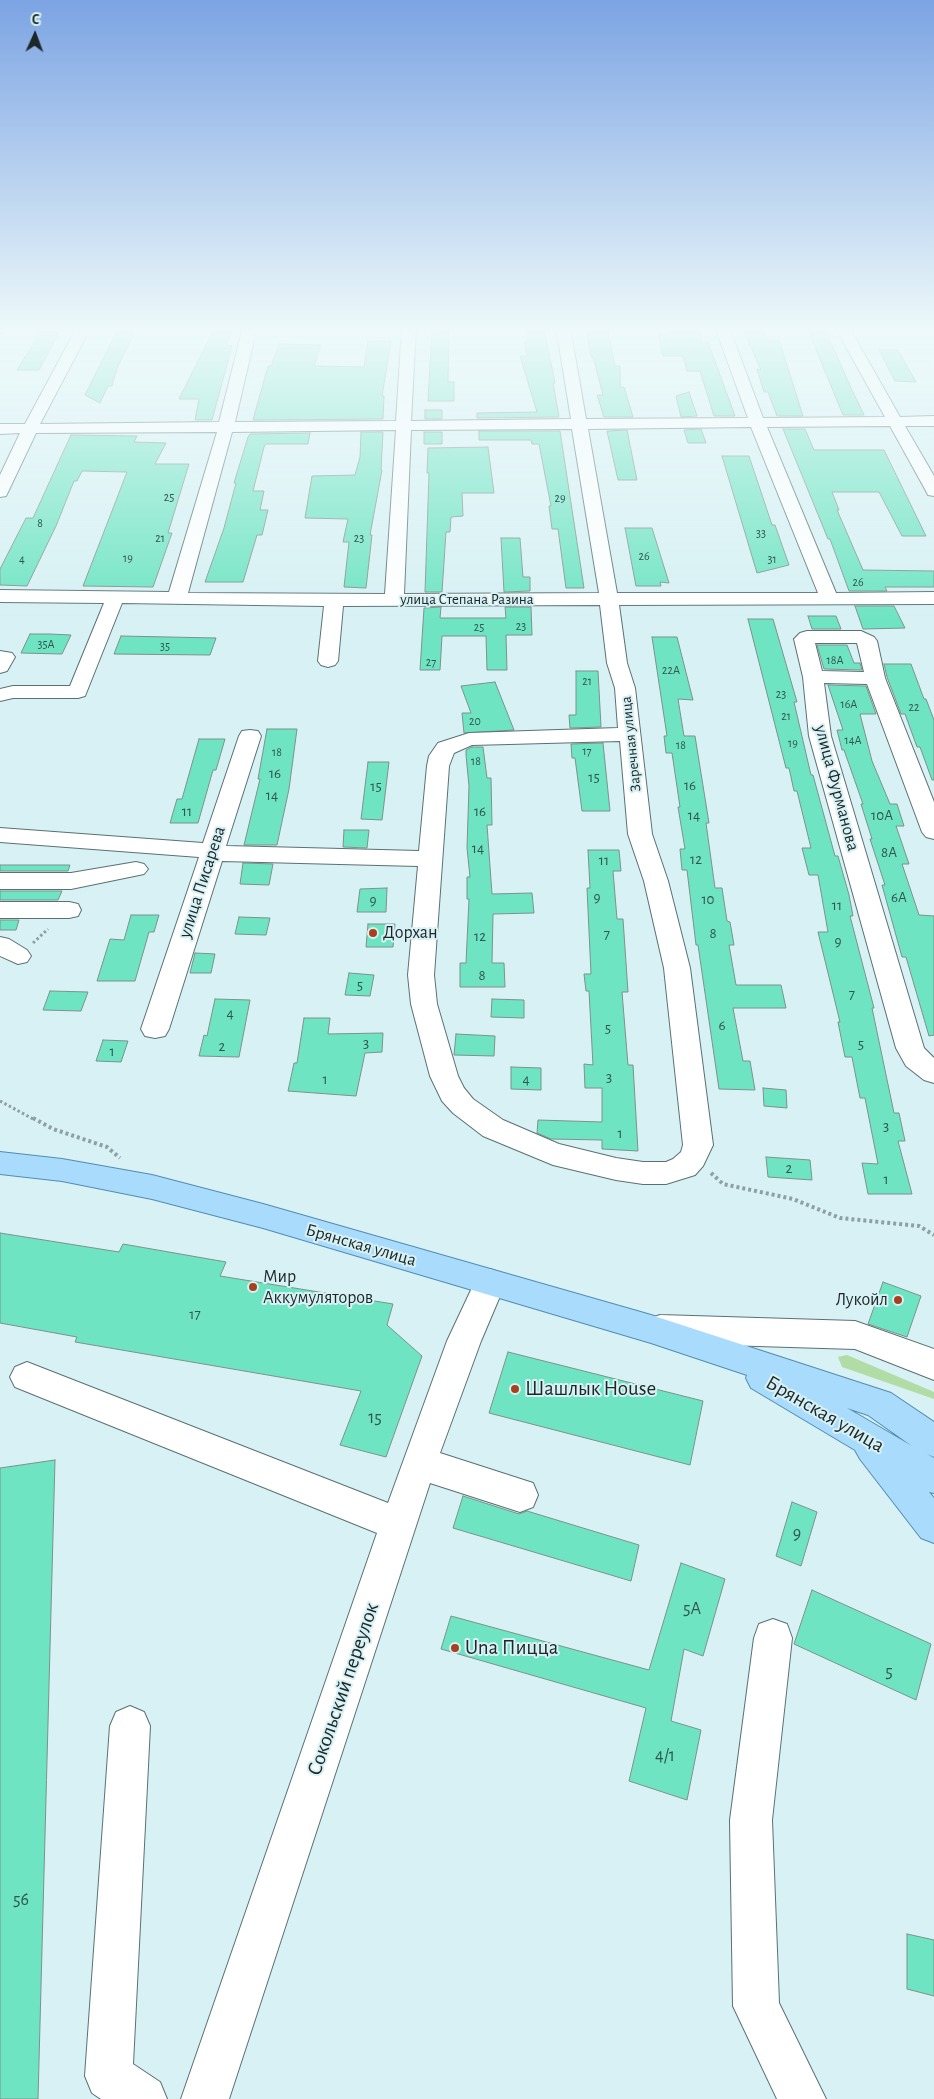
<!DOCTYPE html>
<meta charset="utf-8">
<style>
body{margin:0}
#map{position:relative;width:934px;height:2099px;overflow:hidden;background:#d7f1f4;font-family:"Alegreya Sans",sans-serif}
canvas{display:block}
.north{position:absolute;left:10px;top:10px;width:50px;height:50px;-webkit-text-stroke:4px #d7f1f4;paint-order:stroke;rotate:2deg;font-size:14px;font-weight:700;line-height:20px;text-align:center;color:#1d2728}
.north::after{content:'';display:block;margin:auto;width:18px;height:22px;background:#1d2728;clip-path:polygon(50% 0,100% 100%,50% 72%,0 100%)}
</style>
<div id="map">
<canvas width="934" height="2099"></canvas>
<div class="north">С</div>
</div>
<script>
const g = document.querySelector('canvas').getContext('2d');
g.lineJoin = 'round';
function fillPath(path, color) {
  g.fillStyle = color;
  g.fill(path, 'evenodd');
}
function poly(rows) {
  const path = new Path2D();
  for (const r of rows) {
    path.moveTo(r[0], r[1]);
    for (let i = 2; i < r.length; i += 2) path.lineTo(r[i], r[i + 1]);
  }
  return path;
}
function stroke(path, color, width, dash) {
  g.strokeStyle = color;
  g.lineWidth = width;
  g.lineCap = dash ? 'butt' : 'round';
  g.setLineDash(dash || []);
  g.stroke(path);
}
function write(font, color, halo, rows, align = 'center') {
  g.font = font + ' "Alegreya Sans",sans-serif';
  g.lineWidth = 4;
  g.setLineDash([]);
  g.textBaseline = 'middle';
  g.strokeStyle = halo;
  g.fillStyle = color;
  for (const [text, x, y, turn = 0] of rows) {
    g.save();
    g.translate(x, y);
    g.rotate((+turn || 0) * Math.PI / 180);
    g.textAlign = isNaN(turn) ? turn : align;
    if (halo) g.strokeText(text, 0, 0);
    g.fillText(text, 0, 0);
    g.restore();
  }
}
fillPath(poly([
 [847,1355,934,1392,934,1399,842,1367,838,1357]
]), '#b2dca6');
const building = poly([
 [119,327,137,327,117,368,112,386,108,386,100,403,85,395,119,327],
 [215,327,234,327,226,345,232,346,212,420,195,420,199,399,179,399,215,327],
 [670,327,698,327,702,342,708,342,735,416,714,416,700,371,687,371,683,356,663,356,658,334,671,334,670,327],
 [742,327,763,327,767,340,779,340,803,416,777,416,768,392,764,392,757,369,761,370,742,327],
 [824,327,852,390,864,415,843,415,807,328,824,327],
 [544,328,555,383,553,383,559,417,477,418,477,413,537,412,520,356,527,356,524,342,527,342,525,329,544,328],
 [586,328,607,328,615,366,620,366,620,387,624,387,633,417,604,417,597,395,603,395,593,357,591,357,586,328],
 [432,329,449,329,448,382,454,382,454,401,428,401,432,329],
 [41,331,60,331,39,370,17,370,41,331],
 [368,341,391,341,382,396,384,396,383,419,253,420,268,366,271,366,279,344,321,345,314,366,364,367,368,341],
 [879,350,898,350,916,382,895,381,879,350],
 [689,392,697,416,681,417,676,396,689,392],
 [425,410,442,410,442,419,425,419,425,410],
 [701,429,706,443,688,443,684,430,701,429],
 [783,429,805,429,814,450,884,450,926,536,902,536,879,492,832,492,839,510,837,510,863,570,934,571,934,587,885,587,887,591,849,591,830,539,828,539,783,429],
 [627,430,637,480,618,480,607,431,627,430],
 [479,431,560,431,584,588,566,588,558,529,552,529,549,506,551,506,539,444,532,444,531,440,479,440,479,431],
 [361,432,383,432,381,470,382,470,370,535,372,535,366,588,344,587,349,542,343,542,348,519,305,518,312,476,355,475,360,457,361,432],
 [424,432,442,432,442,444,424,444,424,432],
 [310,433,308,444,266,444,264,447,253,491,264,491,260,510,268,510,262,535,257,535,243,582,205,582,224,528,236,483,234,483,248,437,250,434,310,433],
 [71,435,137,436,134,442,166,443,155,464,189,464,168,533,172,533,153,587,83,586,127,472,82,471,77,481,74,481,56,526,27,586,0,585,0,569,26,518,33,518,71,435],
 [488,447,494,493,462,493,463,516,451,517,450,532,446,532,442,592,425,592,429,473,427,473,428,448,488,447],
 [722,456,749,456,772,525,775,525,789,565,757,573,722,456],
 [625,528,652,528,669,583,660,582,661,586,636,586,625,528],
 [501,538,520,538,523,577,530,577,530,591,504,592,501,538],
 [855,606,894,606,905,628,863,629,855,606],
 [441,607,440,618,506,618,505,607,531,607,532,635,506,635,507,670,487,670,486,636,442,636,440,670,420,670,424,608,441,607],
 [808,616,836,616,841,629,812,629,808,616],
 [748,619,773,619,797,702,794,702,811,775,813,775,835,856,838,856,849,895,853,916,850,916,874,1008,872,1008,894,1113,899,1113,905,1141,898,1141,912,1194,868,1194,862,1163,878,1164,865,1098,860,1098,852,1057,845,1057,838,1022,840,1022,818,932,828,932,818,875,809,875,802,848,811,848,797,791,794,791,789,768,786,768,748,619],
 [30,634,50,634,71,635,62,654,21,653,30,634],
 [121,636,216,638,210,655,114,654,121,636],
 [652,637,677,637,693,700,678,699,684,736,695,736,709,823,706,823,715,888,722,888,727,921,730,922,734,945,729,945,736,985,781,985,786,1008,733,1008,743,1061,750,1061,755,1090,719,1089,698,945,696,945,687,870,682,870,680,849,685,849,678,807,680,807,672,753,666,753,664,736,667,736,652,637],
 [817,645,847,645,854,663,860,663,862,670,824,669,817,645],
 [884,664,911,664,924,699,926,699,934,720,934,780,932,780,920,747,917,747,905,714,901,714,887,677,884,664],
 [576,671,598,671,601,727,570,728,569,715,576,715,576,671],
 [495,682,514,730,464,733,462,713,471,713,461,686,495,682],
 [828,685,866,686,876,714,860,714,872,761,890,804,897,804,904,826,896,826,909,864,902,864,919,915,934,916,934,1035,929,1036,906,957,902,957,882,885,885,885,870,839,872,839,861,804,863,804,844,750,842,750,837,730,843,730,828,685],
 [267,729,297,729,289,789,277,845,244,845,260,779,258,779,267,729],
 [199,739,225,739,216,770,213,770,198,823,170,823,177,799,182,799,199,739],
 [603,743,610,811,582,811,575,758,572,758,571,744,603,743],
 [472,747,483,747,487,778,491,778,492,825,487,825,492,894,532,893,534,913,493,914,492,963,504,963,505,987,460,987,460,963,466,963,469,899,467,899,467,877,470,877,467,848,469,786,466,755,466,750,472,747],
 [368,762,389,762,382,820,361,819,368,762],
 [344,830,369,830,367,848,343,847,344,830],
 [588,850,619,850,621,871,613,871,617,919,623,919,628,992,622,992,628,1065,633,1065,638,1151,602,1149,602,1140,551,1139,537,1133,538,1120,602,1122,602,1088,585,1088,584,1064,593,1065,589,991,586,991,584,974,591,974,587,888,590,888,588,850],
 [243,863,273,864,269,885,240,884,243,863],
 [0,865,70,865,68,871,0,871,0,865],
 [387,888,386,912,357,912,360,889,387,888],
 [0,891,62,891,58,900,0,900,0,891],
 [131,915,159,915,154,932,149,932,135,981,97,981,110,939,124,940,131,915],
 [239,917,270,918,266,935,235,934,239,917],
 [0,920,19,920,16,930,0,930,0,920],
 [368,924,395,924,393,947,366,947,368,924],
 [195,953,215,954,211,973,190,973,195,953],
 [349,973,374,975,370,996,345,995,349,973],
 [50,991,88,992,81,1011,43,1010,50,991],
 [215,999,250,1000,239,1057,199,1056,204,1035,207,1036,215,999],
 [492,999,524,1000,524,1018,491,1017,492,999],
 [304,1018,330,1018,328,1034,383,1033,382,1052,365,1053,356,1096,288,1091,294,1063,297,1063,304,1018],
 [456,1034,495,1036,494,1056,454,1055,456,1034],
 [103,1040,128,1041,121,1062,96,1061,103,1040],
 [511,1067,541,1068,541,1090,511,1089,511,1067],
 [763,1088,786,1090,787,1108,764,1106,763,1088],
 [766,1157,810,1160,812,1180,768,1177,766,1157],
 [0,1233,119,1252,123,1244,226,1262,220,1276,393,1304,387,1325,422,1356,386,1457,340,1445,361,1391,75,1342,77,1337,0,1323,0,1233],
 [883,1282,921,1296,907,1337,868,1324,883,1282],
 [508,1352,703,1401,690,1465,489,1413,508,1352],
 [55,1460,38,2099,0,2099,0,1468,55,1460],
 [463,1496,519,1514,527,1511,639,1545,631,1581,453,1528,463,1496],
 [792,1502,817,1512,801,1566,776,1556,792,1502],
 [681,1563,725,1579,703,1656,684,1649,671,1721,701,1730,687,1800,629,1781,646,1708,441,1649,451,1616,649,1670,681,1563],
 [812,1590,931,1644,916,1700,794,1644,812,1590],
 [907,1934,934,1940,934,1996,907,1989,907,1934]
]);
fillPath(building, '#6ee4c3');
stroke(building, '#7d928b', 1);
const minor = poly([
 [0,327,8,327,5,332,0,333,0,327],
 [77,327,91,327,40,424,219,422,243,327,257,327,235,422,396,421,402,327,416,327,411,421,571,419,556,327,570,327,586,419,748,418,715,327,729,327,763,418,885,417,835,327,849,327,900,417,934,416,934,426,905,426,934,476,934,496,928,495,926,491,890,426,767,427,836,593,934,592,934,604,619,605,627,663,635,688,652,834,668,881,690,968,713,1145,703,1166,695,1175,666,1184,643,1184,616,1180,553,1165,483,1136,453,1113,442,1101,430,1076,411,1004,408,975,418,866,222,861,169,1029,165,1036,155,1038,145,1036,141,1029,199,857,0,842,0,828,203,843,239,736,242,731,250,730,258,731,261,736,226,846,419,851,427,766,429,756,438,743,469,733,618,728,615,688,607,663,600,605,343,606,338,661,335,665,328,667,321,665,318,661,324,606,122,603,85,696,78,698,13,698,0,701,0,689,13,686,70,686,104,603,0,602,0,590,169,592,217,432,36,433,8,492,6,496,0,497,0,475,20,433,0,434,0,424,25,424,77,327],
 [751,427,818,593,617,593,588,429,751,427],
 [572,429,599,593,404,594,411,430,572,429],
 [396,430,385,594,188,593,232,432,396,430],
 [620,741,628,834,644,881,664,968,683,1145,681,1152,673,1159,666,1162,643,1162,616,1158,559,1144,503,1120,473,1099,464,1088,458,1076,437,1004,434,975,449,766,454,753,472,745,620,741],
 [807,631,861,631,874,637,877,641,885,678,934,802,934,839,926,837,922,832,867,684,824,683,831,736,924,1048,934,1058,934,1083,924,1080,906,1066,896,1048,809,736,803,677,794,639,800,633,807,631],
 [815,643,857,643,864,672,822,671,815,643],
 [0,651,12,653,15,657,7,671,0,673,0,651],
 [136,862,144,864,148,869,144,874,71,889,0,889,0,873,71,873,136,862],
 [0,902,69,902,78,904,81,910,78,916,69,918,0,918,0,902],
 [0,937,9,939,27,950,31,956,27,962,18,964,0,956,0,937],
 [490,1269,501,1273,506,1282,481,1341,440,1453,533,1483,538,1495,533,1507,520,1512,430,1483,229,2099,181,2099,377,1533,15,1387,10,1377,15,1367,27,1362,388,1503,447,1341,479,1273,490,1269],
 [660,1315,855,1321,934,1349,934,1380,855,1349,660,1343,648,1339,644,1329,648,1319,660,1315],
 [773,1619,787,1624,792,1638,772,1820,779,2003,826,2099,777,2099,733,2006,730,1820,754,1638,759,1624,773,1619],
 [130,1706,144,1712,150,1726,133,2064,160,2082,167,2099,101,2099,92,2093,85,2076,110,1726,116,1712,130,1706]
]);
const major = poly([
 [0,1152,62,1159,152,1175,263,1204,651,1315,891,1393,934,1422,934,1457,927,1454,934,1458,934,1493,929,1492,934,1498,934,1543,921,1538,860,1459,855,1450,751,1388,746,1378,747,1375,651,1343,263,1228,152,1199,62,1181,0,1174,0,1152],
 [847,1408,868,1415,912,1446,847,1408]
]);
stroke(minor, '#5a7174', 2);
stroke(major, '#538cb1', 2);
stroke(poly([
 [33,943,48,929],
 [0,1101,35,1120]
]), '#8da0a3', 3, [2.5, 2.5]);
stroke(poly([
 [33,1118,53,1129,107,1147,120,1158],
 [711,1173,723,1184,793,1199,840,1218,919,1226,934,1235]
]), '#8da0a3', 4, [3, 3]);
fillPath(minor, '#fff');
fillPath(major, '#a9dbfd');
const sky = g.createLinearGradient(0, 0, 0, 621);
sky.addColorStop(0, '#7ca4e3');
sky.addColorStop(0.53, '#edf9fa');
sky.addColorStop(1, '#edf9fa00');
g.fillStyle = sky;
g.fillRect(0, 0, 934, 621);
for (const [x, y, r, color] of [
 [373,933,5,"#a7401f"],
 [253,1287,5,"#a7401f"],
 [898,1300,5,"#a7401f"],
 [515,1389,5,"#a7401f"],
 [455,1648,5,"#a7401f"]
]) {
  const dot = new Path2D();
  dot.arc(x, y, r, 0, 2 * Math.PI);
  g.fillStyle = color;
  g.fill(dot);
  stroke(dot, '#d7f1f4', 2);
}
write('12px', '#31564f', null, [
 ["25",169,497],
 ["29",560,498],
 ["8",40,523],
 ["33",761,533],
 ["21",160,538],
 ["23",359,538],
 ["26",644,556],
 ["19",128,558],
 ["4",22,559],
 ["31",772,559],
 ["26",858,582],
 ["23",521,626],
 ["25",479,627],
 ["35А",46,644],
 ["35",165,646],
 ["18А",835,660],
 ["27",431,662],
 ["22А",671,670],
 ["21",587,681],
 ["23",781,694],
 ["16А",849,704],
 ["22",914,707],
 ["21",786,716],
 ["20",475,721],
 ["14А",853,740],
 ["19",793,743],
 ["18",681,745],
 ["17",587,751],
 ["18",277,752],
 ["18",476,761]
]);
write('15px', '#1d2728', '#d7f1f4', [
 ["улица Степана Разина",467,599],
 ["Заречная улица",631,744,-96]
]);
write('15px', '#31564f', null, [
 ["16",275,773],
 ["15",594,777],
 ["16",690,785],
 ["15",376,786],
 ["14",272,795],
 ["11",187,811],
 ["16",480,811],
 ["14",694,815],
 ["10А",882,815],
 ["14",478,848],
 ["8А",889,852],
 ["12",696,859],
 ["11",604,860],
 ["9",597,897],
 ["6А",899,897],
 ["10",708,899],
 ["9",373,900],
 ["11",837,905],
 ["8",713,933],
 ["7",607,934],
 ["12",480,936],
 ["9",838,941],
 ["8",482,975],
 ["5",360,985],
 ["7",852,994],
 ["4",230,1013],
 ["6",722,1025],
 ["5",608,1028],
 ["3",366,1043],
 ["5",861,1044],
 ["2",222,1046],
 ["1",112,1051],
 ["3",609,1077],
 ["1",325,1079],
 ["4",526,1079],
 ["3",886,1126],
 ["1",620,1133],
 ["2",789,1168],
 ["1",886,1179],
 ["17",195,1314]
]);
write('18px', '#1d2728', '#d7f1f4', [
 ["улица Фурманова",837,788,75],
 ["улица Писарева",202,882,-72],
 ["Брянская улица",361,1245,16]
]);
write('18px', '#1d2728', '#d7f1f4', [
 ["Дорхан",383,933],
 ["Мир",263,1277],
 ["Аккумуляторов",263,1298],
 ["Лукойл",888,1300,"right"]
], 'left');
write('18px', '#31564f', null, [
 ["15",375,1418],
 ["9",797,1534],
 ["5А",692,1609],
 ["5",889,1672],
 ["4/1",665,1756],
 ["56",21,1900]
]);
write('21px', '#1d2728', '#d7f1f4', [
 ["Шашлык House",525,1389],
 ["Una Пицца",465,1648]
], 'left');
write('21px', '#1d2728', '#d7f1f4', [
 ["Брянская улица",825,1414,30],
 ["Сокольский переулок",343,1689,-71]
]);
</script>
